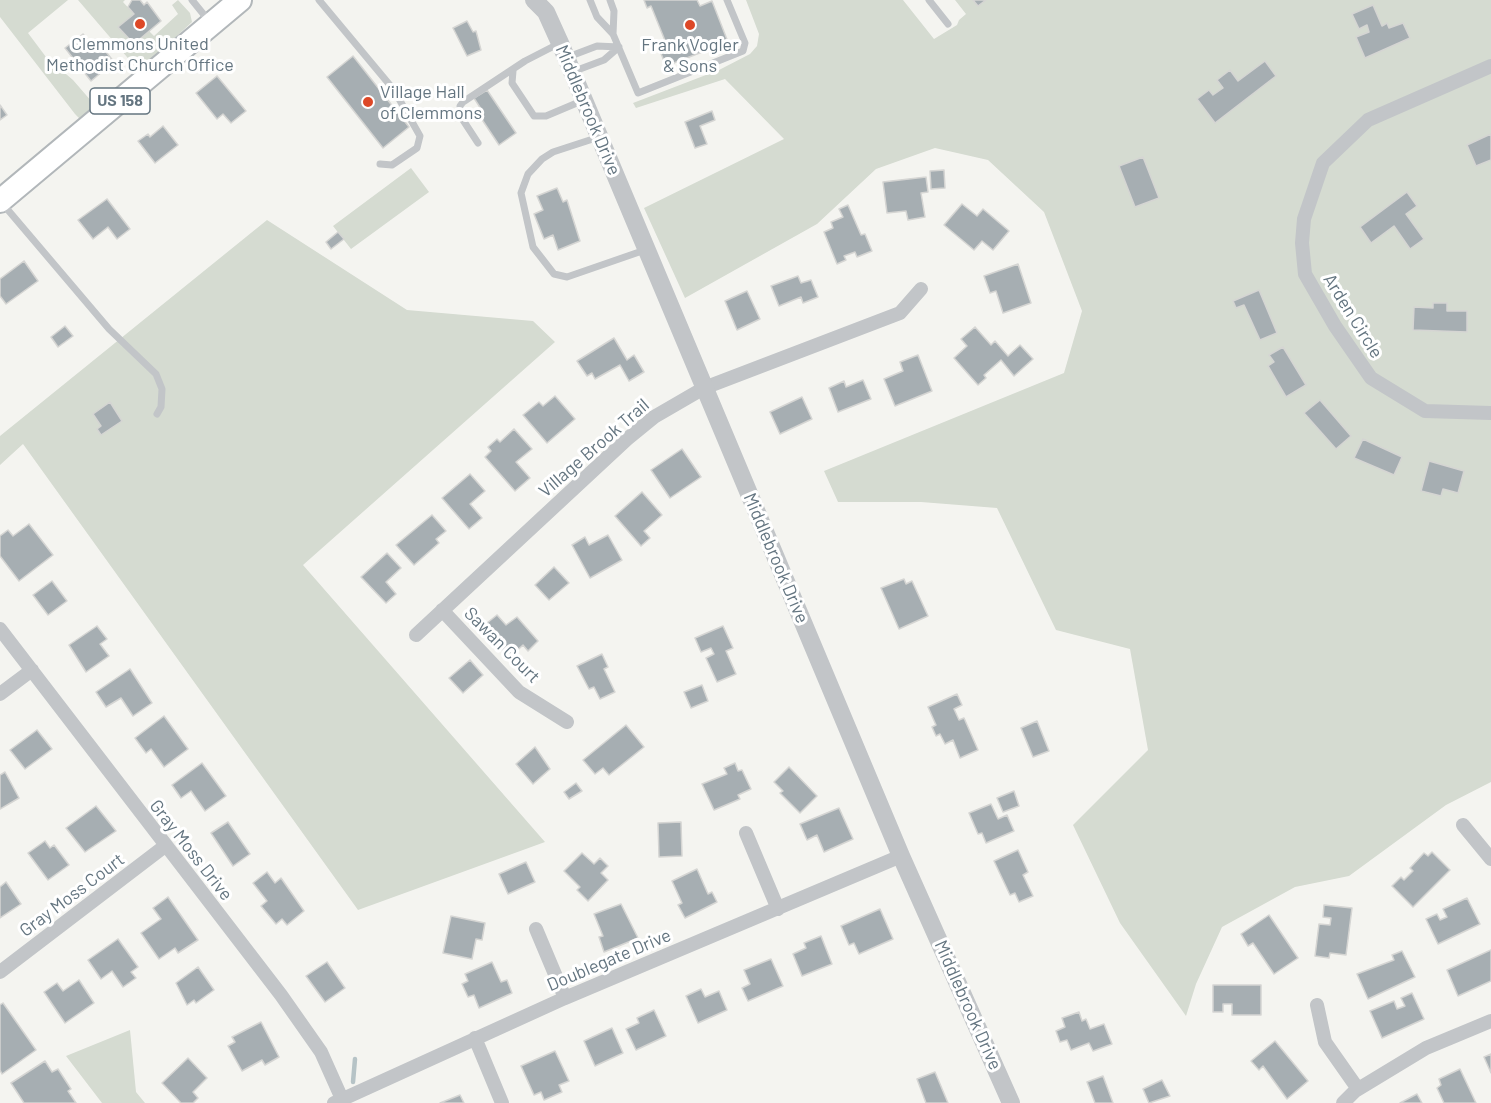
<!DOCTYPE html>
<style>
body{margin:0}
canvas{display:block;background:#f4f4f0}
</style>
<canvas width="1491" height="1103"></canvas>
<script>
const g = document.querySelector('canvas').getContext('2d');
g.lineJoin = 'round';
function fillPath(path, color) {
  g.fillStyle = color;
  g.fill(path, 'evenodd');
}
function poly(rows) {
  const path = new Path2D();
  for (const r of rows) {
    path.moveTo(r[0], r[1]);
    for (let i = 2; i < r.length; i += 2) path.lineTo(r[i], r[i + 1]);
  }
  return path;
}
function stroke(path, color, width, dash) {
  g.strokeStyle = color;
  g.lineWidth = width;
  g.lineCap = dash ? 'butt' : 'round';
  g.setLineDash(dash || []);
  g.stroke(path);
}
function write(font, color, halo, rows, align = 'center') {
  g.font = font + ' Barlow,sans-serif';
  g.lineWidth = 6;
  g.setLineDash([]);
  g.textBaseline = 'middle';
  g.strokeStyle = halo;
  g.fillStyle = color;
  for (const [text, x, y, turn = 0] of rows) {
    g.save();
    g.translate(x, y);
    g.rotate((+turn || 0) * Math.PI / 180);
    g.textAlign = isNaN(turn) ? turn : align;
    if (halo) g.strokeText(text, 0, 0);
    g.fillText(text, 0, 0);
    g.restore();
  }
}
fillPath(poly([
 [0,0,68,0,28,33,46,57,73,80,99,110,80,119,75,114,0,17],
 [78,0,125,0,123,2,134,14,119,27,134,44,149,31,154,36,178,14,172,5,178,0,190,13,192,22,139,71],
 [746,0,903,0,934,39,957,25,959,20,966,14,955,0,973,0,978,6,986,0,1491,0,1491,782,1446,805,1349,876,1295,887,1222,927,1196,984,1186,1016,1120,923,1073,825,1148,750,1130,649,1056,630,997,508,921,502,838,502,824,471,1064,373,1082,311,1044,212,988,160,935,148,876,169,817,224,685,298,644,208,784,139,725,79,636,108,633,103,719,70,750,54,757,46,759,34],
 [411,168,429,192,351,249,333,226],
 [267,220,407,310,533,321,555,342,303,565,545,842,358,910,23,444,0,465,0,436],
 [130,1030,136,1092,145,1103,102,1103,66,1056]
]), '#d5dbd1');
stroke(poly([
 [353,1082,355,1059]
]), '#b6c3c6', 4.5);
const building = poly([
 [132,0,140,0,144,5,147,2,161,21,134,44,118,27,134,14,128,7,132,0],
 [644,0,697,0,700,6,712,1,728,42,666,66,660,51,668,48,651,6,647,8,644,0],
 [973,0,986,0,978,6,973,0],
 [1373,5,1382,26,1387,23,1389,28,1403,23,1410,38,1365,58,1356,37,1369,32,1367,25,1359,29,1352,14,1373,5],
 [467,21,473,32,476,31,481,50,467,56,453,28,467,21],
 [83,34,90,43,96,39,114,62,91,81,65,48,83,34],
 [353,56,409,127,383,148,327,77,353,56],
 [1265,61,1276,76,1215,123,1197,99,1209,90,1213,95,1223,88,1217,80,1230,70,1238,81,1265,61],
 [217,76,246,111,231,123,223,114,217,119,196,93,217,76],
 [487,90,516,133,499,145,477,112,481,109,474,98,487,90],
 [0,105,7,115,0,120,0,105],
 [712,111,715,120,700,126,707,144,695,148,685,122,712,111],
 [163,126,178,145,155,163,138,141,148,134,150,137,163,126],
 [1491,134,1491,160,1476,166,1467,145,1491,134],
 [1143,157,1159,198,1135,207,1119,166,1143,157],
 [944,170,945,188,931,189,930,171,944,170],
 [926,177,928,192,921,193,925,217,908,220,906,211,887,213,883,182,926,177],
 [557,188,563,202,567,200,580,241,558,250,553,235,544,239,534,214,543,210,537,196,557,188],
 [1407,192,1417,206,1406,214,1424,239,1410,249,1394,226,1371,243,1360,227,1407,192],
 [107,199,130,229,117,239,108,227,93,239,78,220,107,199],
 [962,204,977,216,983,209,1009,231,993,250,982,241,974,250,944,225,962,204],
 [848,205,861,235,865,234,872,251,857,257,855,252,844,256,846,260,837,264,824,232,833,228,831,222,843,217,839,209,848,205],
 [338,232,344,239,331,249,326,242,338,232],
 [24,261,38,281,6,304,0,296,0,279,24,261],
 [1018,264,1031,303,1003,313,996,291,990,293,984,276,1018,264],
 [798,276,801,283,811,280,818,297,803,303,801,297,779,306,771,286,798,276],
 [1259,290,1277,333,1260,340,1244,305,1236,308,1233,301,1259,290],
 [747,291,760,319,737,330,725,301,747,291],
 [1433,303,1447,303,1447,311,1467,311,1467,332,1413,330,1414,307,1433,308,1433,303],
 [65,326,73,336,58,347,51,337,65,326],
 [975,327,991,345,995,341,1008,356,1020,345,1033,359,1014,376,1001,360,984,375,986,378,978,385,954,358,967,346,961,339,975,327],
 [614,338,627,360,634,355,644,372,629,381,620,365,595,379,592,373,587,376,577,361,614,338],
 [1283,347,1306,385,1286,397,1268,366,1274,362,1269,355,1283,347],
 [918,355,932,391,895,406,884,379,903,371,900,362,918,355],
 [863,380,871,399,838,412,829,388,844,381,846,387,863,380],
 [555,396,575,419,547,443,523,415,539,402,543,406,555,396],
 [802,397,812,419,780,434,770,412,802,397],
 [1320,400,1351,436,1336,449,1304,413,1320,400],
 [110,402,122,421,101,435,97,429,101,426,93,414,110,402],
 [514,429,532,449,516,462,530,478,515,491,485,457,491,451,488,447,497,439,500,442,514,429],
 [1363,439,1402,457,1394,475,1354,458,1363,439],
 [682,449,701,477,670,498,651,470,682,449],
 [1429,461,1464,471,1458,493,1443,489,1441,496,1421,491,1429,461],
 [470,474,485,491,470,504,482,518,469,529,442,498,470,474],
 [642,492,662,515,644,531,650,538,641,546,615,516,642,492],
 [432,515,446,531,436,539,439,543,414,565,396,545,432,515],
 [29,524,53,555,19,581,0,556,0,536,8,530,13,536,29,524],
 [608,535,622,560,590,578,572,545,585,537,589,545,608,535],
 [387,553,401,568,386,582,396,594,386,603,361,577,387,553],
 [554,567,569,583,549,600,535,585,554,567],
 [904,579,906,584,912,581,928,616,899,629,881,588,904,579],
 [52,581,67,601,48,615,33,595,52,581],
 [497,615,506,625,517,617,538,641,528,651,523,645,509,658,482,627,497,615],
 [97,626,107,639,100,644,109,656,86,672,69,645,97,626],
 [723,626,733,648,726,651,736,674,717,682,706,658,714,654,711,648,701,652,695,638,723,626],
 [602,654,608,667,604,669,615,692,600,699,594,687,589,689,577,666,602,654],
 [470,660,483,675,463,693,449,678,470,660],
 [130,669,152,703,133,716,121,698,106,707,96,692,130,669],
 [702,685,708,701,691,708,684,692,702,685],
 [957,694,962,705,954,709,959,720,964,718,978,750,960,758,953,740,945,744,940,734,936,736,932,727,936,725,928,707,957,694],
 [164,716,188,749,164,767,151,749,146,753,135,738,164,716],
 [1037,721,1049,751,1033,757,1021,728,1037,721],
 [626,725,644,747,609,775,603,768,595,774,583,760,626,725],
 [37,730,52,749,25,769,10,750,37,730],
 [535,747,550,769,533,784,516,764,535,747],
 [202,763,226,796,205,811,191,791,181,798,172,785,202,763],
 [735,763,738,771,742,770,751,789,738,795,740,799,714,810,702,784,727,774,724,768,735,763],
 [789,767,817,796,800,813,780,793,783,791,774,782,789,767],
 [5,772,19,798,0,809,0,775,5,772],
 [576,783,582,791,569,799,564,792,576,783],
 [1014,791,1019,806,1003,812,997,798,1014,791],
 [991,804,998,819,1007,815,1014,831,986,843,982,833,978,834,969,813,991,804],
 [96,806,116,831,85,852,66,828,96,806],
 [839,808,853,839,824,852,817,835,807,840,800,824,839,808],
 [228,822,250,854,233,866,211,833,228,822],
 [681,822,682,856,659,857,658,823,681,822],
 [45,841,50,848,54,845,69,865,48,880,28,853,45,841],
 [1018,850,1028,872,1023,875,1033,896,1019,902,1015,893,1010,895,994,861,1018,850],
 [1432,852,1450,870,1413,907,1392,886,1401,877,1404,880,1413,871,1410,868,1424,853,1428,856,1432,852],
 [582,853,594,864,600,858,608,866,601,873,608,880,588,901,577,890,580,887,564,871,582,853],
 [526,862,535,882,508,894,499,874,526,862],
 [697,869,708,894,712,892,717,902,685,918,678,905,682,903,672,881,697,869],
 [267,872,275,883,281,878,304,911,287,925,282,919,276,924,261,906,267,901,253,883,267,872],
 [6,882,21,904,0,918,0,887,6,882],
 [168,897,198,940,178,953,175,948,159,959,141,933,161,919,153,908,168,897],
 [1467,898,1480,924,1438,944,1426,919,1437,914,1440,920,1447,917,1443,909,1467,898],
 [621,904,638,938,604,952,599,937,603,936,594,914,621,904],
 [1324,905,1352,908,1346,955,1330,953,1329,958,1315,956,1319,924,1330,925,1331,918,1323,917,1324,905],
 [880,909,893,939,859,954,854,943,849,945,841,926,880,909],
 [1269,915,1298,958,1274,974,1253,943,1248,946,1241,934,1269,915],
 [451,916,485,923,482,940,476,939,472,959,443,953,451,916],
 [821,936,832,964,802,976,793,954,806,948,804,943,821,936],
 [118,939,138,967,131,972,136,978,123,987,112,971,101,979,88,960,118,939],
 [1491,950,1491,981,1458,996,1447,970,1491,950],
 [1402,951,1415,977,1368,999,1357,974,1394,960,1392,955,1402,951],
 [771,959,783,986,748,1001,742,988,750,984,744,970,771,959],
 [327,962,345,988,325,1002,306,976,327,962],
 [492,962,501,982,507,980,512,993,479,1008,474,995,468,997,462,984,468,981,465,974,492,962],
 [198,967,214,990,196,1003,194,1000,187,1005,176,983,198,967],
 [79,980,94,1003,65,1023,44,992,57,983,63,991,79,980],
 [1213,985,1261,985,1261,1015,1232,1015,1232,1004,1223,1004,1223,1012,1213,1012,1213,985],
 [701,989,705,997,719,991,727,1010,698,1023,686,996,701,989],
 [1412,993,1424,1019,1382,1038,1370,1011,1394,1001,1397,1009,1405,1006,1401,998,1412,993],
 [3,1003,36,1050,2,1074,0,1070,0,1005,3,1003],
 [654,1010,666,1036,636,1050,626,1029,639,1023,637,1018,654,1010],
 [1079,1012,1082,1021,1086,1019,1090,1029,1104,1024,1112,1044,1093,1051,1089,1043,1071,1050,1067,1040,1060,1042,1056,1031,1065,1027,1062,1018,1079,1012],
 [261,1022,279,1057,265,1065,262,1060,242,1071,228,1046,235,1042,232,1037,261,1022],
 [612,1028,623,1053,595,1066,584,1041,612,1028],
 [1275,1041,1308,1081,1287,1099,1263,1066,1259,1070,1251,1061,1275,1041],
 [555,1051,569,1081,559,1085,562,1092,544,1100,541,1092,534,1095,521,1066,555,1051],
 [1491,1054,1491,1073,1484,1057,1491,1054],
 [188,1058,207,1078,193,1092,198,1098,193,1103,181,1103,162,1083,188,1058],
 [45,1061,52,1072,58,1069,71,1089,68,1091,76,1103,24,1103,11,1083,45,1061],
 [1460,1069,1476,1103,1444,1103,1437,1088,1441,1085,1439,1079,1460,1069],
 [935,1072,948,1103,926,1103,917,1079,935,1072],
 [1103,1076,1113,1103,1095,1103,1087,1082,1103,1076],
 [1162,1080,1170,1096,1149,1103,1143,1089,1162,1080],
 [1417,1094,1422,1103,1400,1103,1417,1094],
 [460,1095,464,1103,440,1103,460,1095]
]);
fillPath(building, '#a6aeb2');
stroke(building, '#d5d5d3', 1.5);
const primary = poly([
 [0,201,240,0]
]);
stroke(primary, '#b2b7ba', 26);
stroke(poly([
 [192,0,209,21],
 [319,0,394,90,420,136,417,148,392,165,380,164],
 [590,0,597,17,613,34,638,93,743,51,745,43,727,0],
 [610,0,614,11,613,34],
 [929,0,948,24],
 [568,57,597,46,619,47,604,60,572,72],
 [513,71,512,83,534,116,546,116,584,100],
 [599,137,553,152,542,159,528,174,521,193,533,247,554,274,567,277,645,250],
 [478,143,461,117,460,106,463,102,525,61,560,43],
 [2,203,109,329,156,374,162,389,161,407,157,414]
]), '#c2c5c8', 7);
stroke(poly([
 [1491,66,1368,120,1323,163,1304,219,1302,243,1305,274,1335,326,1371,378,1425,411,1491,413],
 [442,610,519,692,567,722],
 [0,629,281,995,321,1052,342,1099],
 [416,635,627,439,654,417,704,388,900,313,921,289],
 [0,694,32,670],
 [1463,825,1491,859],
 [746,833,778,909],
 [536,929,565,998],
 [0,972,165,846],
 [1317,1005,1325,1042,1358,1089],
 [475,1038,502,1103],
 [334,1103,565,998,901,856],
 [1343,1103,1355,1091,1426,1048,1491,1021]
]), '#c2c5c8', 14);
stroke(poly([
 [534,0,546,12,560,43,901,856,1011,1103]
]), '#c2c5c8', 18);
stroke(primary, '#fff', 22);
for (const [x, y, r, color] of [
 [140,24,6,"#dd4827"],
 [690,25,6,"#dd4827"],
 [368,102,6,"#dd4827"]
]) {
  const dot = new Path2D();
  dot.arc(x, y, r, 0, 2 * Math.PI);
  g.fillStyle = color;
  g.fill(dot);
  stroke(dot, '#fff', 2);
}
for (const [x, y, w] of [
 [120,101,60]
]) {
  const box = new Path2D();
  box.roundRect(x - w / 2, y - 13, w, 26, 4.5);
  g.fillStyle = '#fff';
  g.fill(box);
  stroke(box, '#647580', 1.5);
}
write('bold 16px', '#647580', null, [
 ["US 158",120,101]
]);
write('18px', '#647580', '#fff', [
 ["Clemmons United",140,44],
 ["Methodist Church Office",140,65],
 ["Frank Vogler",690,45],
 ["& Sons",690,66],
 ["Village Hall",380,92,"left"],
 ["of Clemmons",380,113,"left"]
]);
write('18px', '#647580', '#fff', [
 ["Middlebrook Drive",588,110,67],
 ["Arden Circle",1353,316,58],
 ["Village Brook Trail",594,448,-41],
 ["Middlebrook Drive",776,558,67],
 ["Sawan Court",502,645,45],
 ["Gray Moss Drive",191,850,52],
 ["Gray Moss Court",72,895,-37],
 ["Doublegate Drive",609,960,-23],
 ["Middlebrook Drive",968,1005,66]
]);
</script>
